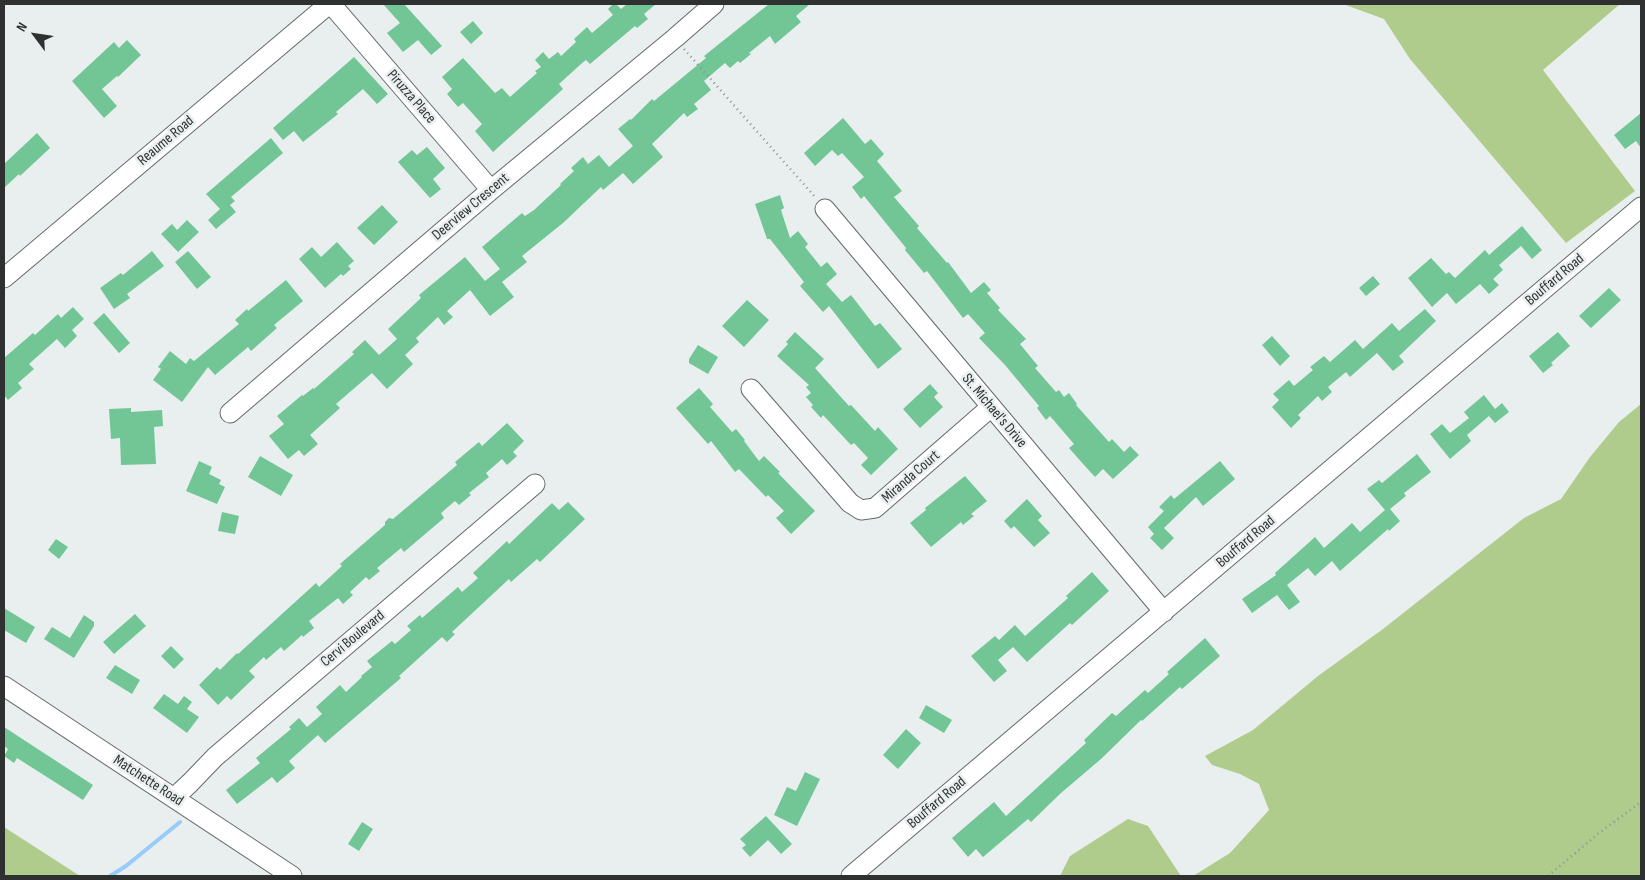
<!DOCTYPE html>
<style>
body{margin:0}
#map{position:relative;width:1645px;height:880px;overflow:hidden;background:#e8efee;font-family:"Sofia Sans Condensed",sans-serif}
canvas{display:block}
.frame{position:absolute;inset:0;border:5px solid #2e3130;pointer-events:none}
.north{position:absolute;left:10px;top:10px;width:50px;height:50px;-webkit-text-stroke:4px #e8efee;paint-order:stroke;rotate:301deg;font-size:14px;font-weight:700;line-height:20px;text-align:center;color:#2e3130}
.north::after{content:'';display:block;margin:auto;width:18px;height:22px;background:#2e3130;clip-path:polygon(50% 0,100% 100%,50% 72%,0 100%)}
</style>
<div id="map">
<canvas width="1645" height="880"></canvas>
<div class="frame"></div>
<div class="north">N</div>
</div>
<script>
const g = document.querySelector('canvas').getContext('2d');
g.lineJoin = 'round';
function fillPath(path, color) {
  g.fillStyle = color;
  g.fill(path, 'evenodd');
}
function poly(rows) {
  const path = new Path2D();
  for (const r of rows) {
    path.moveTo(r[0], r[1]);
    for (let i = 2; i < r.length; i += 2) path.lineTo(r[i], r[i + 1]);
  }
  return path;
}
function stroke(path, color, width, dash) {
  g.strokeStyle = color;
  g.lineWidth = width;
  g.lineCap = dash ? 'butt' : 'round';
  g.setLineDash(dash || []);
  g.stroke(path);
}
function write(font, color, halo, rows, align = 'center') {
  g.font = font + ' "Sofia Sans Condensed",sans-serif';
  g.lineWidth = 5;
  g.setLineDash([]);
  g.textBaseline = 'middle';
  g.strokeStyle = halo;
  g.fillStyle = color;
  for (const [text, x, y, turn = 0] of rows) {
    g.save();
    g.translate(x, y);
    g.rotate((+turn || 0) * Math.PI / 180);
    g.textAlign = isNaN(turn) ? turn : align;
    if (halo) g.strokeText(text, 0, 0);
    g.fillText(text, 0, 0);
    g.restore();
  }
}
fillPath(poly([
 [1343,4,1620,4,1543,70,1635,191,1566,243,1410,59,1384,19],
 [1641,404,1641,876,1193,876,1230,853,1269,810,1259,784,1240,774,1212,765,1205,756,1253,730,1318,676,1383,629,1524,518,1561,499,1590,457,1619,422],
 [1128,819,1148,826,1181,876,1060,876,1070,856],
 [4,827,80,876,4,876]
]), '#b0cc8d');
stroke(poly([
 [110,876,126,866,180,822]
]), '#98cafa', 4);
fillPath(poly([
 [383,4,404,4,442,46,431,55,418,40,403,52,387,33,400,23],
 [613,4,616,4,621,9,627,4,656,4,644,14,648,19,637,28,635,26,590,64,586,60,581,64,559,84,563,89,493,152,475,131,482,124,463,103,458,107,447,94,452,89,442,77,463,58,495,93,502,88,510,97,537,73,535,71,541,67,535,60,543,52,549,59,558,52,561,56,576,42,574,39,587,27,592,33,613,15,608,9],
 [769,4,810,4,796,16,801,22,775,44,770,36,749,53,751,54,740,63,738,61,730,68,725,63,704,81,711,90,694,104,698,109,687,117,684,113,652,144,663,157,633,184,623,173,603,190,601,187,563,223,522,256,527,262,502,282,514,297,490,316,470,290,447,311,453,317,444,325,438,317,416,338,419,342,405,355,413,364,387,389,372,373,336,404,340,408,310,435,318,444,304,456,299,450,288,459,269,436,284,424,277,416,302,395,303,396,313,388,314,389,354,354,352,352,365,340,379,355,397,339,388,329,421,298,419,295,465,257,485,281,500,269,482,247,522,213,525,216,534,210,561,185,560,184,574,171,571,168,583,157,588,164,599,155,609,167,633,146,618,129,630,119,631,120,652,99,654,101,706,58,704,56],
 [473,21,483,33,471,44,460,32],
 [127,40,141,55,118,77,117,76,102,89,117,106,104,118,72,81,114,42,119,48],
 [354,57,388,94,377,104,363,89,336,112,338,114,303,142,294,131,283,140,273,128],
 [1641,113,1641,148,1636,141,1625,149,1614,135],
 [843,118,865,144,871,139,884,154,877,161,902,191,894,197,919,226,917,228,947,263,948,262,971,293,984,282,991,290,987,293,1000,308,998,310,1026,339,1020,344,1038,366,1035,368,1056,392,1059,390,1064,397,1069,393,1077,404,1076,405,1109,442,1112,439,1124,452,1130,446,1139,455,1113,479,1103,469,1095,477,1084,465,1069,448,1074,444,1050,416,1046,420,1037,408,1039,406,1005,365,979,338,985,333,968,314,963,318,927,271,924,273,905,250,906,248,864,196,861,199,852,187,864,177,842,153,838,156,832,150,815,166,804,153],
 [37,133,50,148,20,176,19,174,4,188,4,164],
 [271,138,283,153,231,197,235,201,230,205,236,212,216,229,208,220,220,209,206,194],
 [427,147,445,168,433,179,441,189,430,198,398,162,412,150,417,155],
 [780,195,784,208,781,210,790,238,798,231,808,244,805,247,821,267,827,262,837,274,826,284,842,302,851,295,875,326,880,323,902,349,878,369,829,306,823,312,800,286,804,282,770,239,767,239,755,204],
 [382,205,398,222,374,245,357,228],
 [187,220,199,232,178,252,161,234,172,224,177,230],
 [1522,226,1542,250,1532,259,1521,246,1499,265,1503,270,1493,279,1499,285,1489,294,1480,284,1456,304,1447,293,1432,307,1408,278,1431,258,1446,274,1449,272,1455,278,1485,250,1489,255],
 [337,242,354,261,348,266,351,269,343,276,341,274,325,288,299,259,312,247,321,257],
 [152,251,164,266,127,294,130,298,114,309,100,288,121,273,123,275],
 [188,251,211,277,197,289,175,262],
 [1373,276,1380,284,1366,296,1359,288],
 [286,280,303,301,274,325,277,328,251,351,248,347,215,375,208,367,182,402,153,380,161,369,158,367,170,351,186,364,190,358,194,361,239,324,235,320,247,309,248,311],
 [1609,288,1621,300,1591,328,1579,316],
 [747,300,769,320,744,347,722,326],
 [73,307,84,319,72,330,77,336,65,348,57,339,29,364,34,369,18,383,22,388,8,400,4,395,4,358,33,333,35,335,58,314,61,318],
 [1425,309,1436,321,1399,356,1404,362,1393,371,1377,353,1350,377,1346,372,1328,387,1332,392,1322,401,1318,396,1298,415,1301,418,1291,428,1272,407,1279,400,1273,394,1289,380,1294,386,1313,370,1310,367,1324,356,1330,362,1355,340,1363,349,1392,323,1399,331],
 [104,313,130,343,119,353,93,323],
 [795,332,824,359,815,368,849,406,851,405,875,431,878,427,898,449,871,475,861,465,868,458,854,443,851,445,823,415,821,418,811,407,813,405,806,397,811,393,806,387,809,385,777,356,788,344,786,342],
 [1558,332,1570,346,1551,363,1553,365,1543,373,1529,356],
 [1272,336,1290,356,1280,366,1262,345],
 [698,345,718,357,708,374,689,363,689,359],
 [930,384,938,393,934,397,943,407,920,428,903,409],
 [699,388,713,404,710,407,732,432,736,429,745,440,744,441,759,461,764,456,780,472,778,473,815,511,791,534,776,518,784,511,768,495,766,497,739,469,735,472,711,441,708,444,676,408],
 [1484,395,1495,409,1502,403,1509,412,1495,423,1489,416,1467,435,1471,441,1450,459,1430,434,1442,424,1450,433,1469,418,1464,412],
 [131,408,131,412,162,410,163,426,154,427,156,464,121,465,120,438,111,439,109,409],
 [507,423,524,441,513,452,517,456,507,465,502,459,486,473,489,477,469,493,471,495,459,505,455,501,441,513,444,518,404,552,401,548,377,568,380,571,369,580,366,577,350,592,353,595,343,604,338,598,309,621,314,628,303,637,302,635,284,651,281,647,266,660,264,657,249,671,255,677,231,700,227,696,218,705,199,685,217,667,220,670,237,653,238,654,316,583,319,587,342,566,340,564,385,525,385,522,389,518,393,519,457,465,455,462,479,442,482,446],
 [1417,454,1431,472,1404,493,1406,496,1390,509,1400,521,1389,531,1388,529,1340,571,1332,561,1315,576,1308,568,1287,585,1300,602,1289,610,1277,595,1252,613,1242,599,1276,575,1275,573,1315,537,1324,548,1352,523,1360,532,1385,510,1367,489,1379,480,1382,483],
 [260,456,293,475,281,496,248,477],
 [199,461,212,467,209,474,221,480,219,484,225,487,217,504,186,491],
 [1220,461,1235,479,1203,506,1196,497,1164,528,1174,538,1162,550,1150,538,1154,534,1148,527,1164,511,1159,507,1171,495,1174,499],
 [965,476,987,501,971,514,974,516,963,525,961,522,931,547,910,523,926,510,925,508],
 [1027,499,1042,516,1038,520,1050,533,1034,547,1014,526,1011,529,1004,521],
 [568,502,585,519,540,562,537,559,511,582,509,579,452,632,455,634,447,642,442,637,399,676,401,678,325,743,318,735,289,761,295,768,277,783,272,777,237,804,226,790,260,763,256,758,291,729,289,727,299,718,307,727,322,714,316,707,340,685,346,692,362,677,361,676,372,667,367,661,392,641,395,644,411,630,407,626,420,615,422,618,458,587,462,592,478,578,473,573,507,541,509,544,552,503,559,510],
 [222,512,239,516,235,534,218,531],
 [56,539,68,547,59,559,48,550],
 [1092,572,1109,591,1072,625,1070,623,1027,662,1013,647,998,660,1007,671,994,682,971,656,995,636,999,640,1015,625,1025,636,1068,598,1066,596],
 [4,608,35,627,26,643,4,630],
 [135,614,146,626,114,654,103,642],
 [84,615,94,622,94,626,74,658,44,639,52,627,70,638],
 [1205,638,1220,656,1182,689,1180,687,1142,721,1141,720,1101,759,1061,793,1031,822,1028,819,983,857,976,849,968,857,952,838,994,802,1006,816,1086,743,1084,740,1112,713,1116,716,1145,690,1148,693,1169,674,1167,672],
 [171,646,184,659,174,669,161,656],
 [115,665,140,680,132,694,106,678],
 [164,694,178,704,184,696,192,702,187,709,199,717,187,733,153,708],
 [926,705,952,720,944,733,919,718],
 [4,727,93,785,83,800,17,758,14,763,4,756,8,749,4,746],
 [906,729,921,743,898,769,883,755],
 [805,772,820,779,797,826,774,815,787,787,796,791],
 [766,816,792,844,781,854,768,840,750,857,742,848,746,845,740,839],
 [362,822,373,829,359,851,348,844]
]), '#72c696');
const minor = poly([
 [331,4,491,190],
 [825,209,1164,612],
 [4,278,329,4],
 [751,389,850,503,861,510,875,508,991,407],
 [230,413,491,190,675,38,714,4],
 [4,686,292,876],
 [174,798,190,783,215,757,535,484],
 [851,876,1641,207]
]);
stroke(minor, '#646a69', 21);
stroke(poly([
 [684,49,816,198],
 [1548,876,1599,833,1641,802]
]), '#8c9190', 2.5, [1, 4]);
stroke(minor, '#fff', 19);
write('15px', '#2e3130', '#e8efee', [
 ["Piruzza Place",411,97,49],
 ["Reaume Road",166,141,-40],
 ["Deerview Crescent",471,207,-40],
 ["Bouffard Road",1555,280,-40],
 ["St. Michael's Drive",994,411,50],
 ["Miranda Court",911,477,-41],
 ["Bouffard Road",1246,542,-40],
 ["Cervi Boulevard",353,639,-40],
 ["Matchette Road",148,781,33],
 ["Bouffard Road",937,803,-40]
]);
</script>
